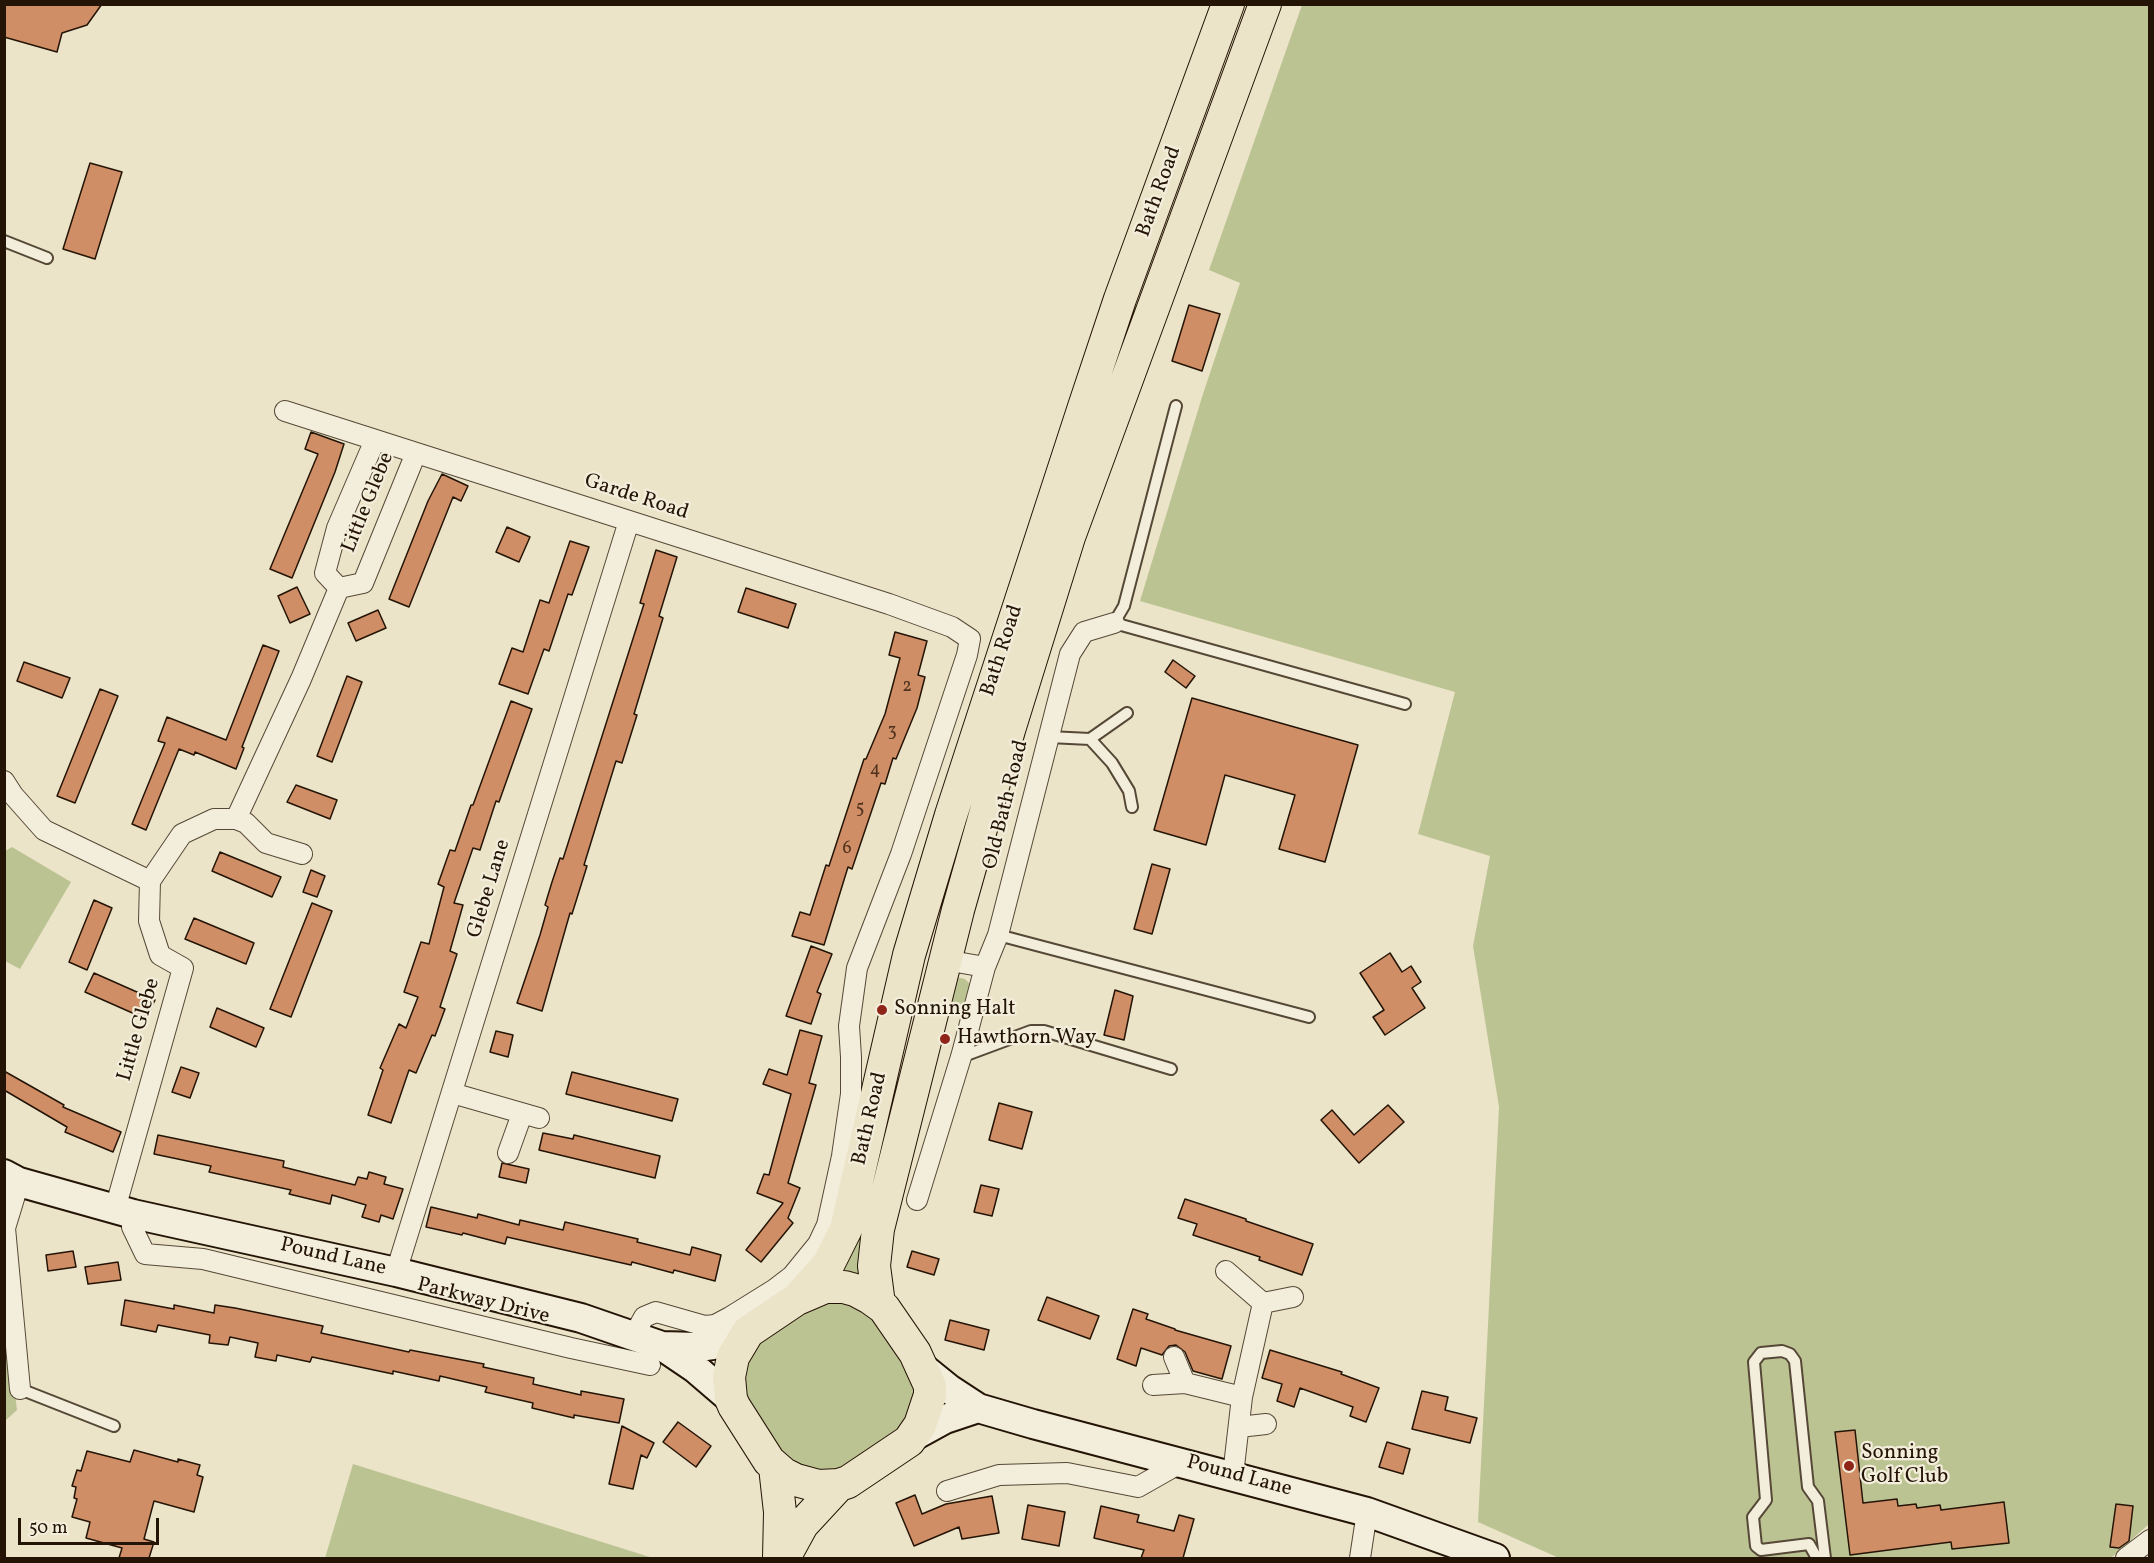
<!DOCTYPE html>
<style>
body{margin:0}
#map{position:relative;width:2154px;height:1563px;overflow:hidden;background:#ece4c8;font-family:Vollkorn,serif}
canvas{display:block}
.frame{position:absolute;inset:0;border:6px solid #241406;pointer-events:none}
.scale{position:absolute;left:18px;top:1518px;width:141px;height:27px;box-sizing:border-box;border:3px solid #241406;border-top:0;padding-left:8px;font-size:18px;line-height:21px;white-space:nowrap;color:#241406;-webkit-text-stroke:4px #f3eddb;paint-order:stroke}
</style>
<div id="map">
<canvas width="2154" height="1563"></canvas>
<div class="frame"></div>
<div class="scale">50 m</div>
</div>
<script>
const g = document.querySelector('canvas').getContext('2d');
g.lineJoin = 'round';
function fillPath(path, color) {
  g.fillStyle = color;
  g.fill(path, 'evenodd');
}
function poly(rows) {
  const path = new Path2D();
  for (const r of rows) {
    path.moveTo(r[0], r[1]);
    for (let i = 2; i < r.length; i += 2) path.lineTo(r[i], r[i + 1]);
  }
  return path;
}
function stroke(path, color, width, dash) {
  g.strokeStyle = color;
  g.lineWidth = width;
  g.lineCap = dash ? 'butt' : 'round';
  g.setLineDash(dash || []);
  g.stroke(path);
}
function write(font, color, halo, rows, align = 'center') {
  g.font = font + ' Vollkorn,serif';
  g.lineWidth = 4.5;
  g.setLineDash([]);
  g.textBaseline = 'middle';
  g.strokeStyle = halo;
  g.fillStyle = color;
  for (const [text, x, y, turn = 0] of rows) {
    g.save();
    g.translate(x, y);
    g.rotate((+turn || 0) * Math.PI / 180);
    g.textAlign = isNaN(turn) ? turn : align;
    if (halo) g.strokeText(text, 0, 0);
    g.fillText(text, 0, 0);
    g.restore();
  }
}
fillPath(poly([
 [1302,5,2149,5,2149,1524,2111,1558,1559,1558,1478,1522,1499,1107,1473,946,1490,856,1418,834,1455,692,1140,601,1202,397,1240,283,1209,270],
 [12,847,71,882,20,969,5,961,5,851],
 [925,975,930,975,863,1279,837,1275,888,1092,899,1082],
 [956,977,965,979,970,984,962,1009,954,1011,950,1000],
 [846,1300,871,1314,910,1373,915,1392,904,1425,847,1467,830,1473,795,1466,783,1455,748,1405,740,1373,758,1340,823,1302],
 [4,1307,17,1410,5,1421,4,1421],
 [353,1464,653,1558,325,1558]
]), '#bcc393');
const building = poly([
 [4,4,102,4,87,25,62,33,57,52,4,37,4,4],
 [90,163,122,172,95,259,63,249,90,163],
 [1189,305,1220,314,1202,371,1172,361,1189,305],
 [311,432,344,444,335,472,292,578,270,569,318,454,305,449,311,432],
 [442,474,468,486,461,501,453,497,409,607,389,599,428,501,442,474],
 [507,527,530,537,519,562,496,552,507,527],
 [570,541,589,547,572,595,568,594,549,651,544,649,528,694,499,684,512,648,523,652,540,600,549,603,570,541],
 [656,550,677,557,659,616,663,618,634,714,637,715,622,763,616,761,584,865,587,866,572,914,570,913,542,1011,517,1003,540,935,548,907,545,905,552,882,560,858,563,859,644,604,640,603,656,550],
 [297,587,310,614,290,623,278,596,297,587],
 [746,588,796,604,788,628,738,612,746,588],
 [378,610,386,628,356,641,348,623,378,610],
 [895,632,927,641,918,675,925,677,917,708,896,759,893,758,885,784,881,783,852,869,848,867,824,945,792,936,800,912,810,915,826,865,829,866,864,759,866,759,885,714,900,658,889,655,895,632],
 [263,645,279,651,242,747,244,748,236,769,195,752,194,755,179,749,146,830,132,824,165,743,158,741,167,717,226,740,263,645],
 [1173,660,1195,676,1186,688,1165,672,1173,660],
 [24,662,70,678,62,698,17,681,24,662],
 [347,676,362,682,332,762,317,756,347,676],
 [100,689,118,696,75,803,57,796,100,689],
 [1192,698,1358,745,1325,862,1279,849,1295,795,1225,775,1206,845,1154,830,1192,698],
 [511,701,532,709,499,802,496,801,480,850,473,848,454,903,463,905,450,951,457,954,440,1007,445,1009,435,1036,432,1035,416,1073,409,1070,391,1123,368,1115,383,1070,380,1068,399,1024,406,1028,418,997,404,992,421,942,429,944,444,887,438,884,450,850,455,851,471,805,473,805,511,701],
 [296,785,337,800,330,819,287,802,296,785],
 [220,852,281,877,272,897,212,871,220,852],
 [1152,864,1170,869,1152,934,1134,929,1152,864],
 [311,870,325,876,317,897,303,892,311,870],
 [94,900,112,908,87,970,69,962,94,900],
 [312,903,332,911,291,1017,270,1009,312,903],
 [194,918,254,943,246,964,185,939,194,918],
 [811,946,832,954,817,992,821,994,811,1024,786,1016,811,946],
 [1390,953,1402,972,1411,966,1421,982,1412,988,1425,1008,1385,1035,1373,1017,1384,1010,1360,973,1390,953],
 [94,973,155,1000,146,1019,85,992,94,973],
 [1115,990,1133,996,1124,1040,1104,1035,1115,990],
 [217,1008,264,1028,256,1047,210,1027,217,1008],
 [800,1030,822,1036,809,1083,816,1085,788,1183,800,1188,788,1218,793,1223,761,1262,746,1250,783,1203,757,1193,764,1174,769,1175,791,1094,763,1084,769,1069,787,1075,800,1030],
 [496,1031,513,1035,508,1057,490,1052,496,1031],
 [181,1067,199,1073,190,1098,172,1092,181,1067],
 [4,1071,64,1105,63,1107,121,1132,113,1152,65,1132,67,1127,4,1090,4,1071],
 [572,1072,678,1099,672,1121,566,1094,572,1072],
 [999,1103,1032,1112,1022,1149,989,1140,999,1103],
 [1388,1105,1404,1122,1359,1163,1321,1120,1332,1110,1354,1135,1388,1105],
 [543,1133,573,1139,574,1135,660,1156,655,1178,539,1150,543,1133],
 [158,1135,284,1161,283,1167,355,1185,358,1177,367,1179,369,1172,386,1177,384,1184,403,1189,393,1219,381,1215,379,1222,362,1217,366,1205,332,1195,330,1204,289,1194,291,1190,209,1172,211,1166,154,1154,158,1135],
 [502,1163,529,1169,526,1183,499,1177,502,1163],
 [981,1185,999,1189,992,1216,974,1212,981,1185],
 [1185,1199,1246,1219,1246,1221,1313,1244,1302,1275,1259,1260,1260,1257,1193,1235,1197,1224,1178,1218,1185,1199],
 [431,1207,477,1218,478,1214,519,1225,520,1220,563,1230,565,1222,638,1239,637,1242,690,1255,692,1247,721,1255,715,1281,674,1270,673,1273,632,1262,631,1265,507,1237,505,1244,463,1233,462,1235,426,1227,431,1207],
 [73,1251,76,1267,48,1271,46,1255,73,1251],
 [912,1251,939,1259,934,1275,907,1267,912,1251],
 [118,1262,121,1280,88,1284,85,1267,118,1262],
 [1047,1297,1099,1316,1090,1339,1038,1320,1047,1297],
 [125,1300,174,1309,174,1305,214,1313,215,1305,235,1308,323,1326,321,1333,409,1352,410,1350,484,1364,483,1367,534,1378,533,1384,581,1395,581,1391,624,1399,619,1423,574,1415,574,1418,532,1408,533,1403,485,1392,487,1387,440,1376,439,1381,393,1371,393,1374,312,1357,310,1362,277,1355,276,1361,255,1357,258,1343,230,1337,228,1345,209,1343,210,1335,158,1325,156,1332,121,1325,125,1300],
 [1133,1309,1148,1314,1146,1319,1175,1329,1175,1330,1231,1346,1222,1379,1193,1371,1185,1352,1176,1345,1169,1346,1162,1355,1141,1348,1136,1366,1117,1359,1133,1309],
 [950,1320,989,1330,984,1350,945,1340,950,1320],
 [1270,1350,1342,1372,1341,1374,1379,1388,1366,1422,1350,1416,1353,1407,1300,1388,1294,1407,1277,1401,1282,1384,1262,1378,1270,1350],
 [1422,1391,1448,1397,1445,1410,1477,1418,1470,1443,1412,1429,1422,1391],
 [678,1422,711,1446,696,1467,663,1442,678,1422],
 [622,1426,654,1443,647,1458,641,1455,633,1489,609,1484,622,1426],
 [1855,1430,1863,1503,1897,1499,1898,1506,1916,1504,1917,1508,1940,1505,1941,1510,2004,1502,2009,1543,1952,1549,1951,1542,1850,1555,1835,1432,1855,1430],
 [1387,1442,1410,1449,1403,1474,1379,1467,1387,1442],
 [134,1450,178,1462,178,1459,200,1465,197,1475,203,1477,194,1512,154,1501,144,1539,154,1542,149,1558,119,1558,122,1548,86,1538,90,1522,72,1517,77,1499,74,1498,76,1487,72,1486,77,1470,81,1471,87,1451,130,1462,134,1450],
 [915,1495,922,1514,946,1504,992,1496,999,1533,962,1539,959,1527,914,1546,896,1503,915,1495],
 [2116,1504,2133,1506,2129,1541,2119,1548,2110,1547,2116,1504],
 [1028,1505,1065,1512,1059,1546,1022,1539,1028,1505],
 [1101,1506,1139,1515,1137,1522,1174,1531,1179,1515,1194,1519,1183,1558,1141,1558,1144,1550,1094,1538,1101,1506]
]);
fillPath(building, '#d08e66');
stroke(building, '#241406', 1.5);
const lane = poly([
 [4,241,47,258],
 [1176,406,1124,606,1114,623,1405,704],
 [1049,737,1090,739,1127,713],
 [1090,739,1112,763,1129,791,1132,807],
 [998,935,1309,1017],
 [961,1057,1031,1031,1044,1031,1171,1069],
 [20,1389,114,1426],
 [1817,1558,1809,1544,1761,1550,1756,1546,1753,1517,1766,1500,1754,1362,1761,1353,1782,1351,1790,1354,1795,1361,1808,1487,1818,1501,1825,1558]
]);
const street = poly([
 [285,411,889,604,952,627,970,639,967,655,901,854,857,968,849,1026,851,1057,851,1094,842,1156,827,1225,818,1244,792,1276,775,1289,730,1317,715,1325,705,1326,656,1312,644,1317,634,1335],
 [375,440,337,528,325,573,339,588,363,583,416,453],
 [4,781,13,795,44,830,150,881],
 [236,819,301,679,339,588],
 [945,960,985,967],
 [452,1093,539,1118],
 [508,1153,522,1114],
 [19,1182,5,1228,20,1389],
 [917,1200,961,1057,985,967,998,935,1070,654,1084,632,1114,623],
 [115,1209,183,968,160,955,149,921,150,881,182,834,214,819,236,819,246,823,266,843,302,854],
 [133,1214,132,1227,145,1254,203,1259,571,1348,650,1365],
 [1226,1271,1263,1303,1242,1397,1233,1475],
 [396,1272,629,521],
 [1263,1303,1293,1297],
 [1174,1357,1185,1383],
 [1153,1385,1185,1383,1242,1397],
 [1239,1427,1266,1424],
 [947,1491,999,1475,1067,1473,1138,1487,1182,1462],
 [1360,1558,1367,1512],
 [2126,1558,2150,1540]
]);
const secondary = poly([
 [4,1174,19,1182,133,1214,396,1272,581,1318,662,1346,696,1369,731,1399],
 [662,1346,698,1347,713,1345,748,1332],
 [923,1368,949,1389,978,1408,1033,1424,1367,1512,1495,1558],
 [914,1436,945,1419,978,1408]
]);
const primary = poly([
 [825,1287,844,1287,855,1290,870,1298,884,1308,915,1353,930,1386,930,1395,920,1425,909,1441,848,1482,839,1485,818,1486,796,1480,784,1474,769,1461,734,1406,731,1399,729,1377,733,1357,748,1332,797,1299,825,1287],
 [797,1299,828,1265,846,1229,909,955,951,815,1084,407,1120,299,1228,4],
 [879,1304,874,1266,878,1229,958,910,1009,730,1069,537,1265,4],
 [775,1467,780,1512,779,1558],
 [784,1558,802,1525,839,1485]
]);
stroke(lane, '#564836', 14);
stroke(street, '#564836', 22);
stroke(secondary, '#241406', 32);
stroke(primary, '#241406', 34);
stroke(lane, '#f3eddb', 10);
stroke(street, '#f3eddb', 20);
stroke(secondary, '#f3eddb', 28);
stroke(primary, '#ece4c8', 32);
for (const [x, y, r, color] of [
 [882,1010,6,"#8f2418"],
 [945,1039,6,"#8f2418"],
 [1849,1466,6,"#8f2418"]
]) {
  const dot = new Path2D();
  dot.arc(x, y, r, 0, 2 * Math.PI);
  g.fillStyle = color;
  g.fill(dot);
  stroke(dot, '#f3eddb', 2);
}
write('18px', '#4f321e', null, [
 ["2",907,688],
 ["3",892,733],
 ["4",875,771],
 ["5",860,810],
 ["6",847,850]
]);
write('21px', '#241406', '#f3eddb', [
 ["Bath Road",1160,192,-70],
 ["Garde Road",636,498,18],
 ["Little Glebe",369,503,-68],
 ["Bath Road",1003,651,-72],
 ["Old Bath Road",1007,805,-76],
 ["Glebe Lane",490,889,-73],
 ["Little Glebe",140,1030,-74],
 ["Bath Road",871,1119,-77],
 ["Pound Lane",333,1258,13],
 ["Parkway Drive",483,1302,14],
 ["Pound Lane",1239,1477,15]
]);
write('21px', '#241406', '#f3eddb', [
 ["Sonning Halt",894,1010],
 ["Hawthorn Way",957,1039],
 ["Sonning",1861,1454],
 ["Golf Club",1861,1478]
], 'left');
</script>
